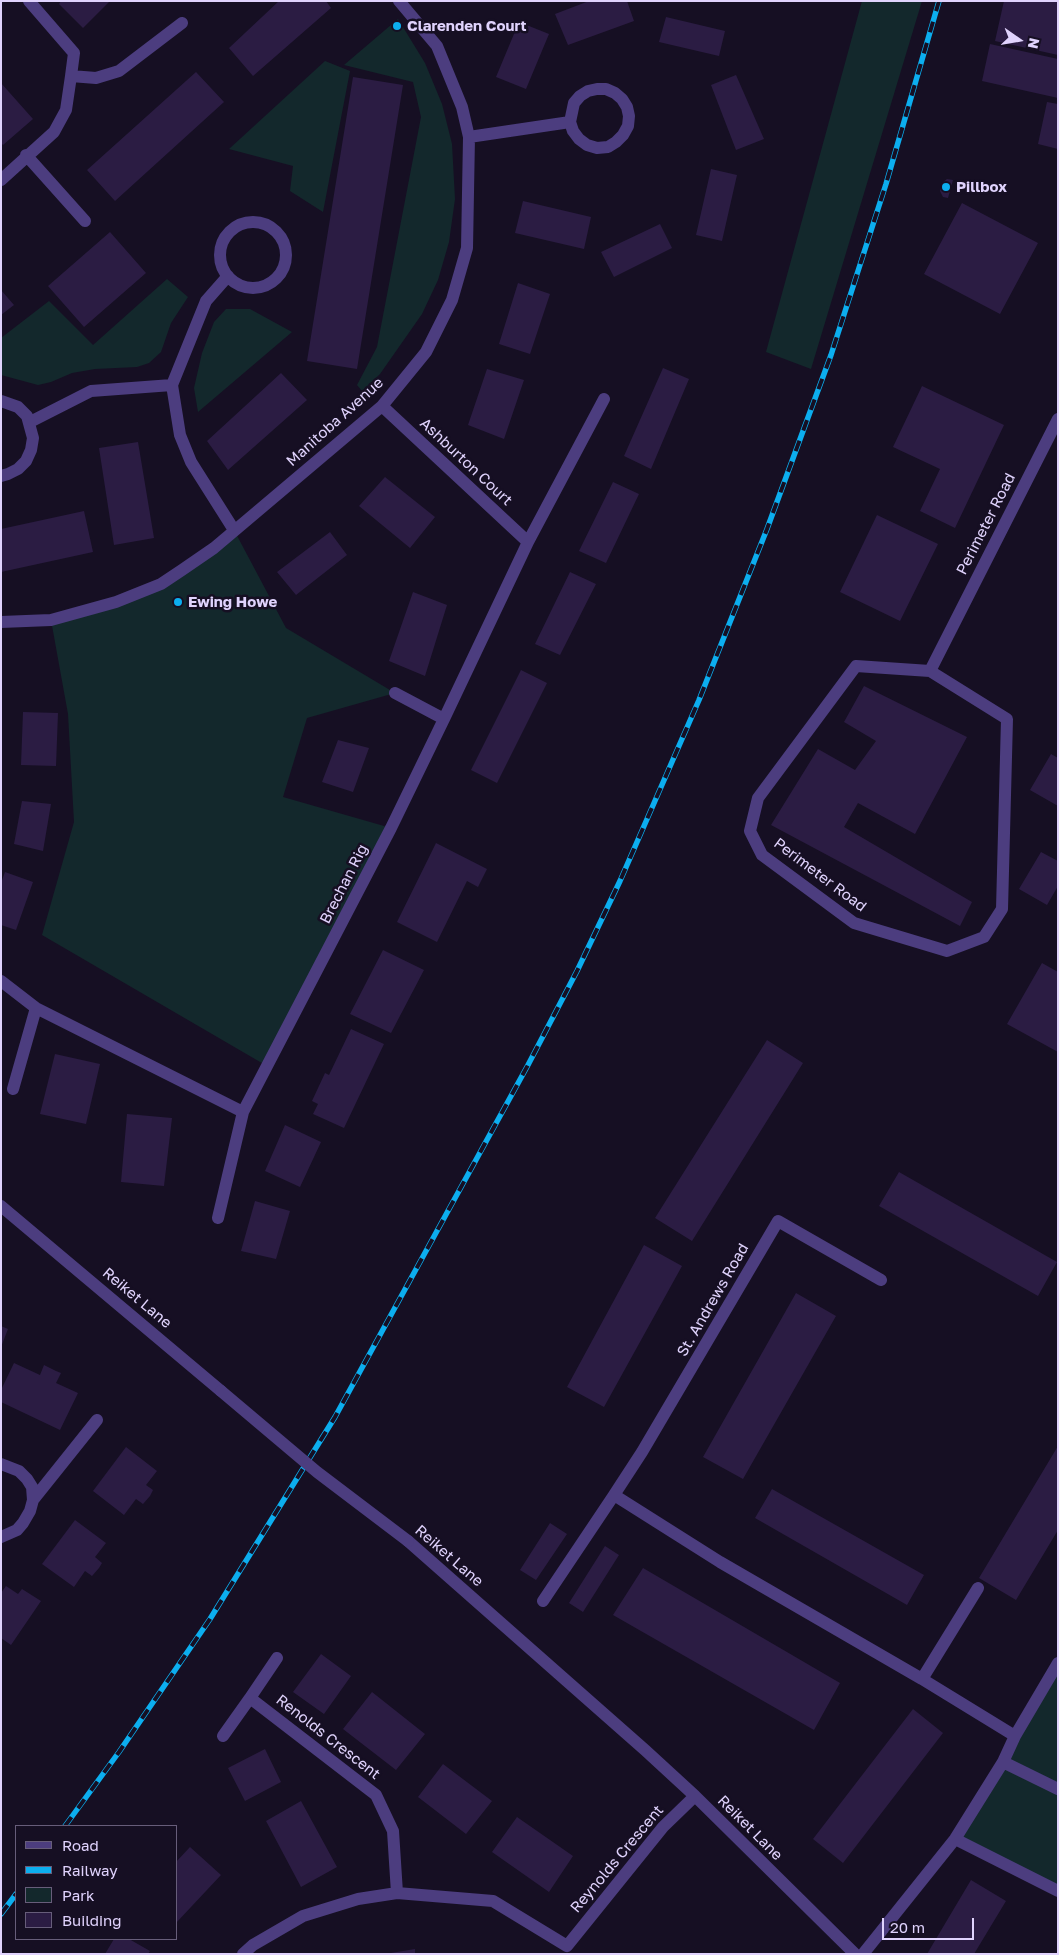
<!DOCTYPE html>
<style>
body{margin:0}
#map{position:relative;width:1059px;height:1955px;overflow:hidden;background:#160f23;font-family:"Golos Text",sans-serif}
canvas{display:block}
.frame{position:absolute;inset:0;border:2px solid #e0d3fd;pointer-events:none}
.legend{position:absolute;left:15px;top:1825px;width:162px;height:115px;box-sizing:border-box;background:#160f23;border:1px solid #675d7a;margin:0;padding:6px 9px;list-style:none;font-size:15px;color:#e0d3fd}
.legend li{display:flex;align-items:center;gap:10px;height:25px}
.legend b{width:25px;border:1px solid #675d7a}
.north{position:absolute;left:994px;top:15px;width:50px;height:50px;-webkit-text-stroke:4px #160f23;paint-order:stroke;rotate:103deg;font-size:14px;font-weight:700;line-height:20px;text-align:center;color:#e0d3fd}
.north::after{content:'';display:block;margin:auto;width:18px;height:22px;background:#e0d3fd;clip-path:polygon(50% 0,100% 100%,50% 72%,0 100%)}
.scale{position:absolute;left:882px;top:1918px;width:92px;height:22px;box-sizing:border-box;border:2px solid #e0d3fd;border-top:0;padding-left:6px;font-size:15px;line-height:18px;white-space:nowrap;color:#e0d3fd;-webkit-text-stroke:4px #160f23;paint-order:stroke}
</style>
<div id="map">
<canvas width="1059" height="1955"></canvas>
<div class="frame"></div>
<ul class="legend">
<li><b style="height:6px;background:#4c3d7f"></b>Road</li>
<li><b style="height:6px;background:#0caeef"></b>Railway</li>
<li><b style="height:14px;background:#13282c"></b>Park</li>
<li><b style="height:14px;background:#2b1c43"></b>Building</li>
</ul>
<div class="north">N</div>
<div class="scale">20 m</div>
</div>
<script>
const g = document.querySelector('canvas').getContext('2d');
g.lineJoin = 'round';
function fillPath(path, color) {
  g.fillStyle = color;
  g.fill(path, 'evenodd');
}
function poly(rows) {
  const path = new Path2D();
  for (const r of rows) {
    if (r.length === 3) {
      path.moveTo(r[0] + r[2], r[1]);
      path.arc(r[0], r[1], r[2], 0, 2 * Math.PI);
      continue;
    }
    path.moveTo(r[0], r[1]);
    for (let i = 2; i < r.length; i += 2) path.lineTo(r[i], r[i + 1]);
  }
  return path;
}
function stroke(path, color, width, dash) {
  g.strokeStyle = color;
  g.lineWidth = width;
  g.lineCap = dash ? 'butt' : 'round';
  g.setLineDash(dash || []);
  g.stroke(path);
}
function write(font, color, halo, rows, align = 'center') {
  g.font = font + ' "Golos Text",sans-serif';
  g.lineWidth = 5;
  g.setLineDash([]);
  g.textBaseline = 'middle';
  g.strokeStyle = halo;
  g.fillStyle = color;
  for (const [text, x, y, turn = 0] of rows) {
    g.save();
    g.translate(x, y);
    g.rotate((+turn || 0) * Math.PI / 180);
    g.textAlign = isNaN(turn) ? turn : align;
    if (halo) g.strokeText(text, 0, 0);
    g.fillText(text, 0, 0);
    g.restore();
  }
}
fillPath(poly([
 [862,1,922,1,811,369,766,352],
 [398,19,425,63,442,104,452,144,455,199,449,242,438,280,422,314,380,374,362,391,357,385,377,347,421,117,413,82,344,65],
 [325,61,350,71,323,212,290,191,293,166,229,149],
 [167,279,188,297,171,323,161,352,149,363,137,367,95,369,72,373,51,382,38,385,1,375,1,338,49,301,93,345],
 [226,309,250,309,292,332,198,412,194,388,202,353,214,322],
 [234,530,286,628,395,693,307,718,283,797,391,828,267,1066,42,935,74,822,68,714,51,620,161,584],
 [1058,1663,1058,1888,955,1839]
]), '#13282c');
fillPath(poly([
 [61,1,110,1,83,28,59,4],
 [279,1,326,1,331,8,253,76,229,48],
 [589,1,627,1,634,21,568,45,555,14],
 [1004,1,1058,1,1058,55,995,41],
 [666,17,725,31,719,56,659,42],
 [519,22,549,34,526,89,496,77],
 [990,44,1058,59,1058,98,982,81],
 [196,72,224,102,115,201,87,170],
 [736,75,764,139,736,150,711,85],
 [353,77,403,85,357,369,307,361],
 [1,83,33,119,3,145,1,143],
 [1047,102,1058,104,1058,149,1038,144],
 [711,169,737,175,722,241,696,235],
 [947,179,953,180,948,198,943,197,940,191,942,183],
 [523,201,591,217,584,249,515,233],
 [962,203,1038,243,1000,314,924,274],
 [660,224,672,248,614,277,601,252],
 [110,232,146,273,84,327,48,286],
 [518,283,550,294,530,354,499,344],
 [1,290,14,305,1,315],
 [663,368,689,379,651,469,624,456],
 [487,369,524,380,504,439,468,425],
 [281,373,307,400,228,470,207,441],
 [922,386,1004,425,955,528,920,511,940,469,893,447],
 [138,442,154,538,114,545,99,448],
 [385,477,435,517,410,548,359,506],
 [613,482,639,494,606,563,579,551],
 [84,511,93,552,1,572,1,529],
 [877,515,938,544,900,621,840,592],
 [330,532,347,555,296,595,277,572],
 [570,572,596,584,560,655,535,644],
 [413,592,447,605,425,676,389,661],
 [521,670,547,683,497,783,471,770],
 [864,686,967,737,915,834,858,803,844,827,972,902,960,926,771,825,818,749,855,770,876,741,844,722],
 [23,712,58,713,56,766,21,765],
 [338,740,369,748,353,792,322,782],
 [1051,754,1058,758,1058,806,1030,790],
 [22,801,51,804,43,851,14,844],
 [436,843,487,869,478,887,467,881,437,942,397,922],
 [1041,852,1058,861,1058,886,1047,905,1019,889],
 [5,872,33,882,16,930,1,925,1,883],
 [383,950,424,970,391,1033,350,1014],
 [1042,963,1058,972,1058,1052,1007,1024],
 [351,1029,384,1044,344,1128,313,1114,318,1104,312,1101,325,1073,329,1075],
 [767,1040,803,1063,692,1241,655,1218],
 [55,1054,100,1064,86,1124,40,1114],
 [127,1114,172,1118,164,1186,121,1182],
 [285,1125,321,1142,300,1187,265,1171],
 [899,1172,1057,1262,1038,1296,879,1206],
 [255,1201,290,1211,276,1259,241,1251],
 [644,1245,682,1266,604,1407,567,1387],
 [796,1293,836,1316,743,1479,703,1457],
 [1,1326,8,1329,1,1347],
 [14,1363,40,1375,44,1365,56,1371,61,1373,56,1383,78,1393,60,1430,1,1402,1,1390],
 [1058,1446,1058,1530,1016,1600,979,1578],
 [126,1447,157,1471,146,1485,153,1490,150,1496,143,1504,136,1499,124,1515,93,1491],
 [772,1489,924,1575,907,1605,755,1518],
 [75,1520,106,1543,95,1557,102,1563,99,1568,92,1576,85,1571,74,1587,42,1564],
 [550,1523,567,1534,536,1580,520,1570],
 [605,1546,619,1555,583,1612,569,1603],
 [643,1568,840,1683,814,1730,613,1615],
 [6,1586,18,1594,22,1589,41,1601,11,1645,1,1638,1,1593],
 [321,1654,351,1676,324,1714,293,1692],
 [372,1692,425,1734,396,1770,343,1729],
 [913,1709,943,1733,843,1863,813,1839],
 [265,1749,281,1782,245,1801,228,1768],
 [443,1764,492,1801,466,1834,418,1797],
 [301,1801,337,1867,301,1887,266,1821],
 [517,1817,573,1856,549,1892,492,1852],
 [190,1847,221,1875,176,1923,176,1862],
 [971,1880,1006,1901,974,1954,927,1954],
 [114,1939,129,1939,150,1951,148,1954,105,1954],
 [415,1949,415,1954,391,1954,391,1953]
]), '#2b1c43');
stroke(poly([
 [29,1,74,53,71,76,96,78,119,71,182,23],
 [469,137,570,122,573,131,579,139,587,145,597,148,608,147,616,142,623,135,628,126,629,116,627,107,622,99,615,93,606,89,597,89,588,91,580,96,574,103,570,122],
 [26,155,85,221],
 [1,180,54,132,66,110,71,76],
 [253,255,33],
 [172,385,206,301,228,276],
 [1,401,18,407,27,416,33,438,31,450,26,461,18,469,8,474,1,476],
 [382,406,528,542,444,719],
 [30,422,91,391,172,385,180,435,191,462,234,530],
 [528,542,604,399],
 [1,622,51,620,116,602,161,584,182,570,214,548,382,406,426,352,452,300,467,248,469,137,462,107,437,46,399,1],
 [856,666,930,671,1007,719,1002,909,984,937,947,951,854,923,762,855,750,831,758,798,856,666],
 [930,671,1058,419],
 [1,981,36,1008,243,1112,391,828,444,719,395,693],
 [13,1089,36,1008],
 [1,1206,221,1391],
 [218,1218,243,1112],
 [881,1280,778,1221,642,1452,614,1495,720,1562,922,1679,1015,1736],
 [1,1464,19,1471,27,1479,32,1487,33,1500],
 [1,1537,17,1530,23,1523,30,1511,33,1500,97,1420],
 [408,1541,645,1750,695,1796,855,1954],
 [543,1601,614,1495],
 [277,1658,250,1698,376,1795,393,1831,397,1893],
 [922,1679,978,1588],
 [223,1736,250,1698],
 [1003,1762,1058,1789],
 [955,1839,1058,1891],
 [243,1954,253,1945,303,1916,358,1899,397,1893,493,1901,567,1946,663,1827,695,1796],
 [863,1954,955,1839,1003,1762,1015,1736,1058,1663]
]), '#4c3d7f', 12);
const rail = poly([
 [65,1826,119,1752,210,1619,335,1417,528,1065,577,971,620,881,699,700,767,529,831,355,886,184,939,1],
 [1,1914,16,1894]
]);
stroke(rail, '#0caeef', 5.5);
stroke(rail, '#160f23', 4, [11]);
stroke(poly([
 [221,1391,317,1472,408,1541]
]), '#4c3d7f', 12);
for (const [x, y, r, color] of [
 [397,26,5,"#0caeef"],
 [946,187,5,"#0caeef"],
 [178,602,5,"#0caeef"]
]) {
  const dot = new Path2D();
  dot.arc(x, y, r, 0, 2 * Math.PI);
  g.fillStyle = color;
  g.fill(dot);
  stroke(dot, '#160f23', 2);
}
write('bold 15px', '#e0d3fd', '#160f23', [
 ["Clarenden Court",407,26],
 ["Pillbox",956,187],
 ["Ewing Howe",188,602]
], 'left');
write('15px', '#e0d3fd', '#160f23', [
 ["Manitoba Avenue",335,422,-42],
 ["Ashburton Court",466,462,43],
 ["Perimeter Road",986,524,-63],
 ["Perimeter Road",820,875,37],
 ["Brechan Rig",344,884,-63],
 ["Reiket Lane",137,1298,40],
 ["St. Andrews Road",713,1300,-60],
 ["Reiket Lane",449,1556,41],
 ["Renolds Crescent",328,1737,38],
 ["Reiket Lane",750,1828,45],
 ["Reynolds Crescent",617,1859,-50]
]);
</script>
